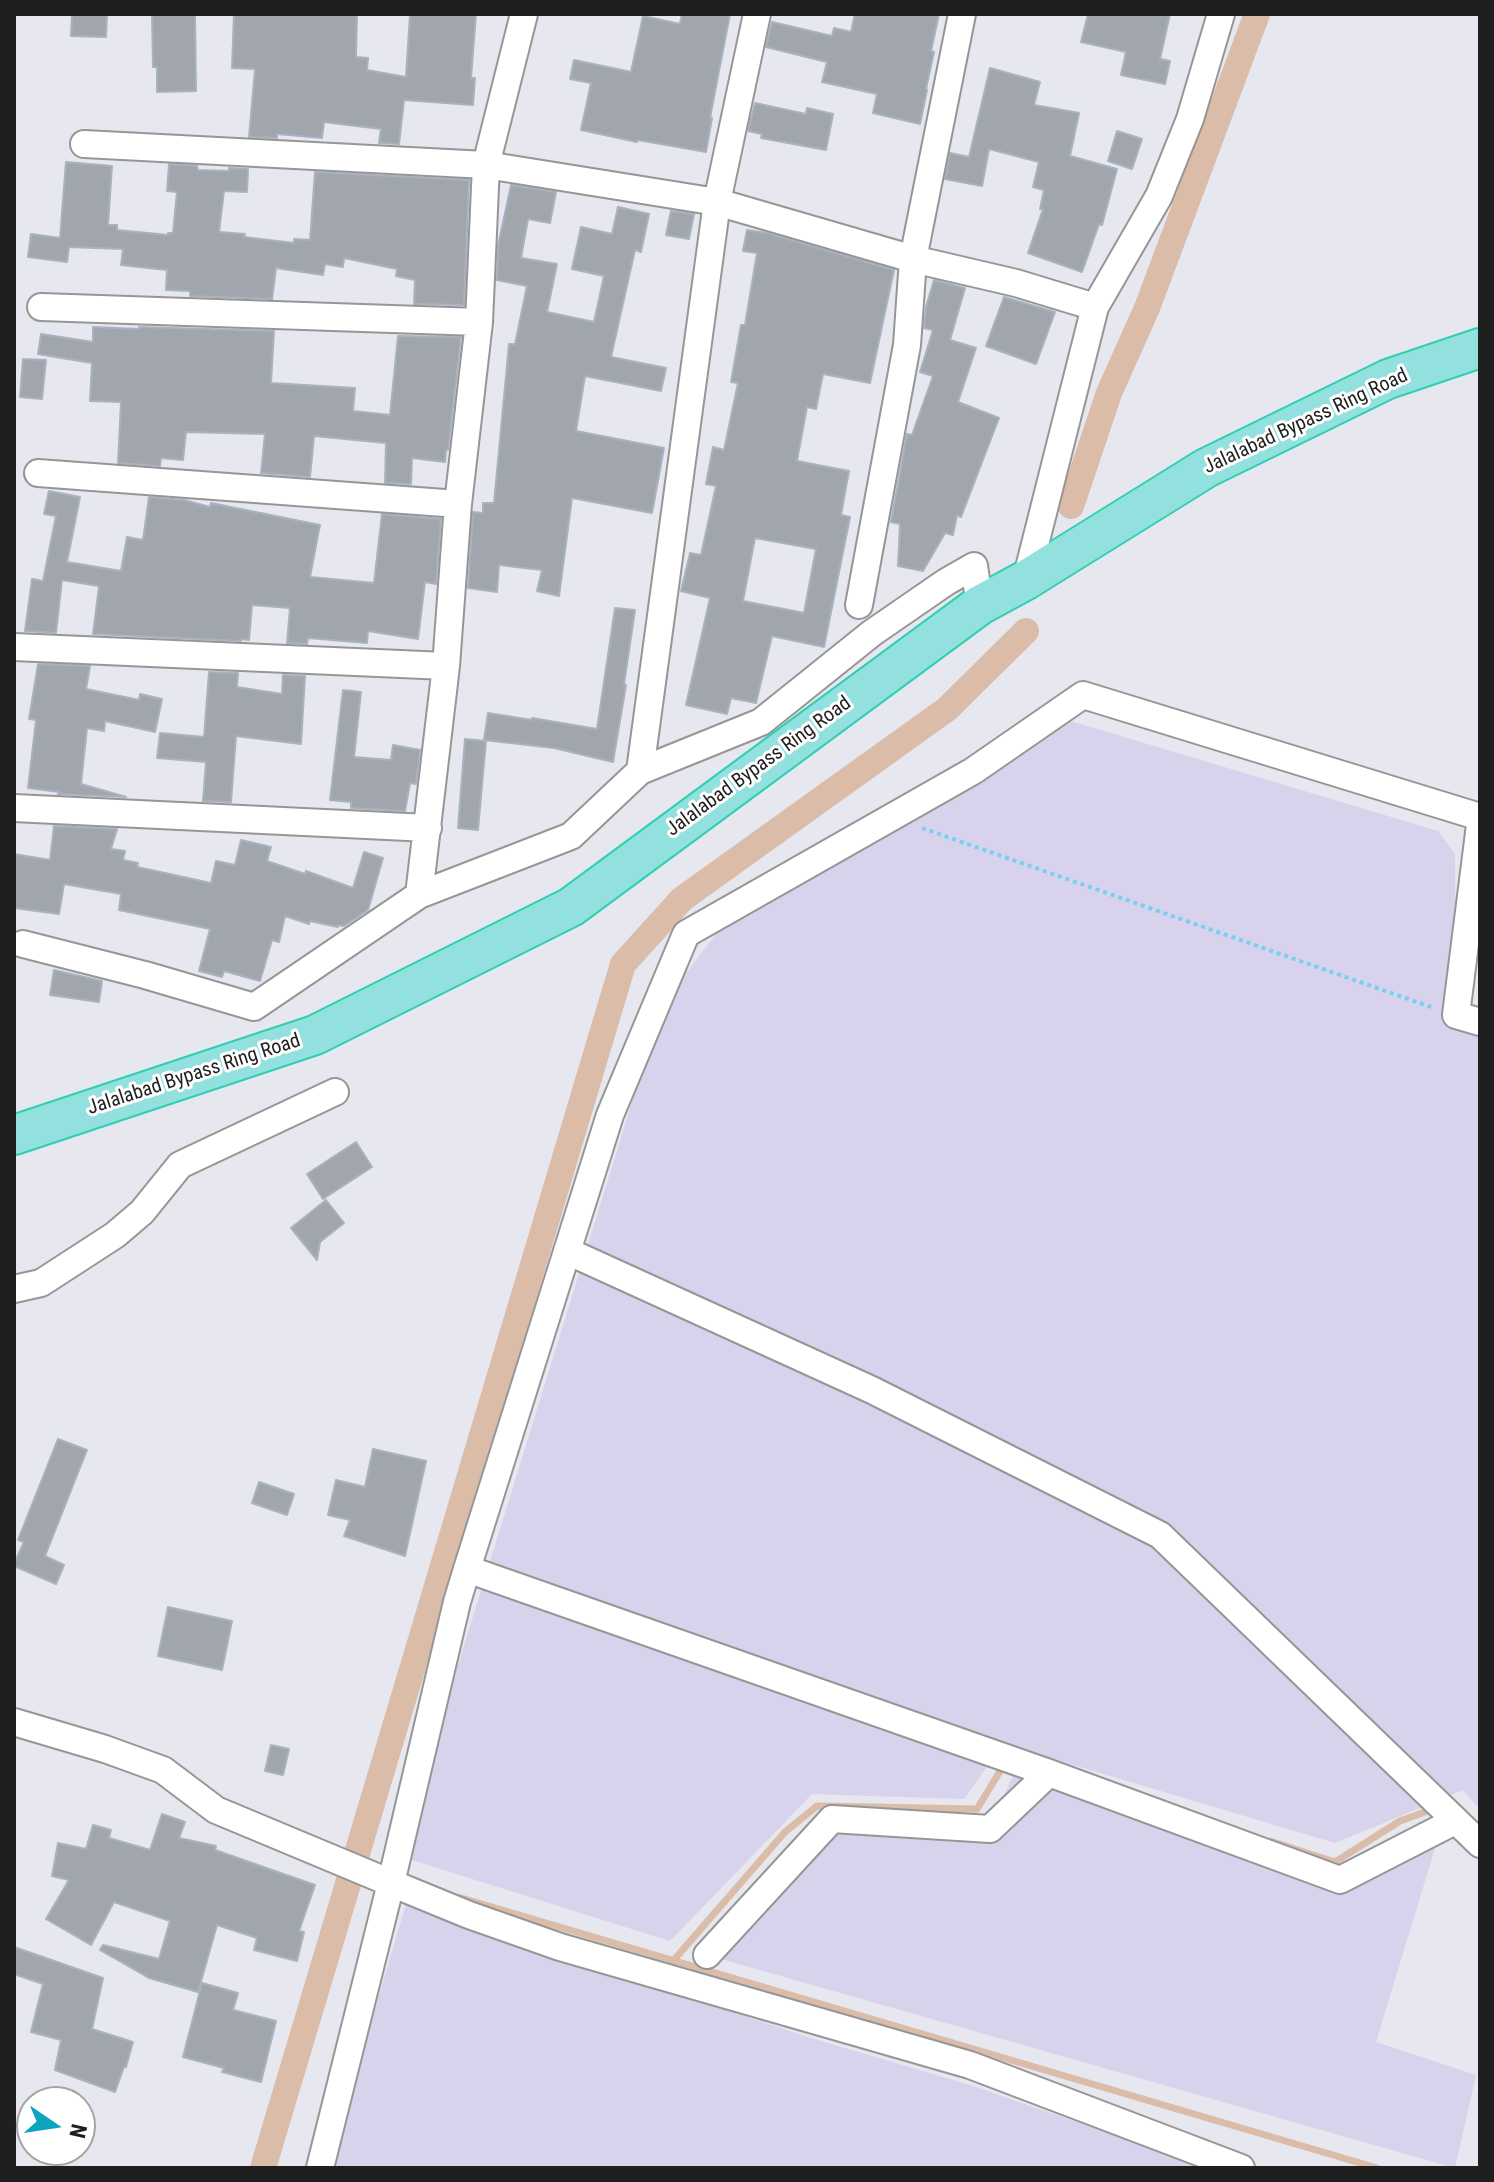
<!DOCTYPE html>
<style>
body{margin:0}
#map{position:relative;width:1494px;height:2182px;overflow:hidden;background:#e6e7ef;font-family:"Roboto Condensed",sans-serif}
canvas{display:block}
.frame{position:absolute;inset:0;border:16px solid #1f1f1f;pointer-events:none}
.north{position:absolute;left:16px;top:2086px;width:80px;height:80px;box-sizing:border-box;background:#fff;border:2px solid #a5a5a5;border-radius:50%;rotate:103deg;font-size:22px;font-weight:700;line-height:32px;text-align:center;color:#1f1f1f}
.north::after{content:'';display:block;margin:auto;width:28px;height:36px;background:#0da4c0;clip-path:polygon(50% 0,100% 100%,50% 72%,0 100%)}
</style>
<div id="map">
<canvas width="1494" height="2182"></canvas>
<div class="frame"></div>
<div class="north">N</div>
</div>
<script>
const g = document.querySelector('canvas').getContext('2d');
g.lineJoin = 'round';
function fillPath(path, color) {
  g.fillStyle = color;
  g.fill(path, 'evenodd');
}
function poly(rows) {
  const path = new Path2D();
  for (const r of rows) {
    path.moveTo(r[0], r[1]);
    for (let i = 2; i < r.length; i += 2) path.lineTo(r[i], r[i + 1]);
  }
  return path;
}
function stroke(path, color, width, dash) {
  g.strokeStyle = color;
  g.lineWidth = width;
  g.lineCap = dash ? 'butt' : 'round';
  g.setLineDash(dash || []);
  g.stroke(path);
}
function write(font, color, halo, rows, align = 'center') {
  g.font = font + ' "Roboto Condensed",sans-serif';
  g.lineWidth = 6;
  g.setLineDash([]);
  g.textBaseline = 'middle';
  g.strokeStyle = halo;
  g.fillStyle = color;
  for (const [text, x, y, turn = 0] of rows) {
    g.save();
    g.translate(x, y);
    g.rotate((+turn || 0) * Math.PI / 180);
    g.textAlign = isNaN(turn) ? turn : align;
    if (halo) g.strokeText(text, 0, 0);
    g.fillText(text, 0, 0);
    g.restore();
  }
}
fillPath(poly([
 [1064,719,1438,831,1455,854,1456,1015,1480,1023,1480,1809,1463,1790,1335,1843,1003,1744,964,1799,812,1794,670,1941,399,1856,662,1005,737,906],
 [1013,1775,1340,1880,1435,1848,1376,2042,1476,2075,1455,2168,707,1955,832,1819,990,1829],
 [406,1904,811,2038,970,2085,1209,2168,328,2168]
]), '#d8d2ec');
stroke(poly([
 [1270,1841,1335,1862,1400,1821,1436,1808],
 [458,1897,1377,2168],
 [673,1961,785,1832,817,1806,977,1809,1005,1763]
]), '#dabca9', 7);
stroke(poly([
 [1071,506,1109,393,1147,308,1257,14],
 [263,2168,623,964,682,899,947,709,1026,631]
]), '#dabca9', 26);
const building = poly([
 [72,14,107,14,106,37,71,36,72,14],
 [152,14,195,14,196,91,157,92,157,67,153,67,152,14],
 [234,14,357,14,356,57,368,58,367,70,406,77,410,14,476,14,471,78,475,78,473,105,404,100,399,144,379,143,381,129,324,122,322,138,277,134,277,138,249,137,255,69,232,68,234,14],
 [682,14,730,14,710,118,712,118,706,152,638,140,637,142,581,130,591,83,570,79,574,60,631,72,643,16,680,24,682,14],
 [855,14,939,14,931,51,934,52,926,89,927,90,920,124,873,113,877,94,822,82,827,62,766,47,772,22,832,36,834,28,851,32,855,14],
 [1088,14,1170,14,1160,59,1170,61,1165,84,1121,75,1126,52,1081,42,1088,14],
 [990,68,1040,82,1034,105,1079,113,1070,156,1117,169,1102,225,1099,224,1082,272,1028,253,1043,209,1040,209,1044,190,1033,187,1039,162,989,149,982,186,945,179,950,153,969,157,990,68],
 [755,103,806,114,807,108,833,114,826,150,761,138,762,134,748,131,755,103],
 [1117,131,1142,139,1132,169,1108,161,1117,131],
 [66,162,112,166,108,225,117,225,117,230,168,235,168,233,173,233,177,192,167,191,169,164,197,166,198,170,229,171,229,168,248,169,247,192,224,191,219,232,245,234,244,237,294,243,294,239,310,240,315,172,469,180,464,305,414,304,415,280,396,276,397,269,344,258,343,267,325,264,323,275,276,268,272,299,190,296,190,291,166,290,167,270,121,265,123,249,69,247,67,262,28,257,31,234,60,238,66,162],
 [511,185,556,192,550,223,528,219,521,258,557,264,547,312,594,322,604,276,572,269,581,227,612,234,618,207,649,214,641,252,635,250,611,357,666,368,661,391,585,376,576,431,664,448,652,513,572,498,559,596,537,591,542,570,499,565,497,592,468,588,473,512,483,513,483,503,494,503,509,344,515,344,527,286,497,280,498,246,511,185],
 [671,211,694,214,689,239,666,235,671,211],
 [747,230,767,233,894,270,870,383,823,374,816,409,807,407,797,461,849,471,841,515,850,517,824,647,772,636,756,703,731,698,727,714,686,705,710,598,681,591,690,553,701,555,716,486,706,484,713,447,724,450,738,383,731,382,741,325,745,325,757,253,743,251,747,230],
 [755,538,816,549,804,613,743,601,755,538],
 [934,280,965,288,950,340,976,348,958,402,999,418,961,517,957,515,953,535,945,533,923,571,898,566,900,524,891,522,907,434,912,435,933,376,920,372,933,330,924,328,926,307,934,280],
 [1004,297,1055,312,1036,364,986,346,1004,297],
 [93,327,139,329,139,327,274,331,271,383,355,388,353,411,390,415,398,336,461,337,448,450,446,450,445,462,412,458,411,484,385,483,386,443,314,436,310,477,261,473,265,434,186,432,183,460,161,458,160,466,118,463,121,402,90,401,92,363,38,354,41,334,93,342,93,327],
 [23,359,46,360,42,399,20,397,23,359],
 [49,491,80,497,67,562,121,571,127,537,143,540,149,497,184,500,210,507,211,503,320,525,310,577,374,583,382,514,441,519,436,584,425,582,418,639,368,631,367,643,308,638,307,644,287,643,290,608,252,605,249,640,241,639,241,641,93,634,99,586,62,580,56,633,25,631,32,579,43,581,56,516,44,514,49,491],
 [615,608,635,610,624,684,626,685,613,762,554,748,484,740,488,713,532,720,532,718,597,729,615,608],
 [38,664,90,666,86,689,139,700,140,694,162,699,155,732,105,721,104,731,87,728,81,784,126,797,58,794,59,792,28,788,36,720,29,719,38,664],
 [209,672,238,673,237,687,282,694,283,675,305,676,301,744,236,736,231,802,203,801,206,762,157,758,160,733,204,737,209,672],
 [343,690,361,692,354,757,391,760,393,745,420,750,416,784,410,783,405,811,351,808,351,802,330,800,343,690],
 [465,739,486,741,478,830,458,828,465,739],
 [54,826,117,829,111,849,125,851,123,860,138,863,137,867,211,883,216,861,235,865,241,840,271,847,267,861,305,874,306,871,353,888,364,852,383,858,368,910,344,926,338,925,338,927,310,921,309,924,285,916,279,942,272,940,260,981,224,971,222,977,199,971,210,929,119,910,121,894,64,884,59,914,14,908,14,854,50,860,54,826],
 [54,970,102,981,99,1002,50,995,54,970],
 [356,1142,372,1167,323,1199,307,1174,356,1142],
 [326,1200,344,1223,320,1242,317,1260,291,1228,326,1200],
 [58,1439,87,1450,45,1556,64,1565,56,1584,14,1566,14,1564,24,1542,18,1540,58,1439],
 [373,1449,426,1461,405,1556,344,1536,350,1520,328,1515,336,1480,365,1487,373,1449],
 [259,1482,294,1494,287,1515,252,1503,259,1482],
 [168,1607,232,1621,222,1670,158,1656,168,1607],
 [271,1745,289,1749,283,1775,265,1771,271,1745],
 [162,1814,185,1822,179,1838,216,1846,215,1850,315,1885,299,1931,304,1932,297,1961,254,1950,257,1938,217,1925,198,1992,149,1978,100,1950,103,1945,159,1959,170,1921,114,1902,91,1945,46,1919,69,1880,52,1876,58,1843,86,1849,93,1825,111,1830,109,1838,150,1850,162,1814],
 [14,1947,103,1978,92,2029,133,2042,126,2067,124,2067,115,2092,55,2070,61,2040,31,2032,43,1984,14,1974,14,1947],
 [202,1983,238,1993,233,2010,276,2021,261,2082,222,2072,224,2068,183,2057,202,1983]
]);
fillPath(building, '#a1a6ad');
stroke(building, '#a9b2c0', 2);
const minor = poly([
 [84,144,486,165,717,202,913,259,1016,283,1095,307],
 [41,307,479,322],
 [38,473,458,504],
 [1026,580,1095,307,1159,196,1190,119,1221,14],
 [859,605,907,345,913,259,962,14],
 [14,647,446,666],
 [640,771,717,202,757,14],
 [14,808,428,828],
 [1480,825,1456,1015,1480,1022],
 [419,895,446,666,458,504,479,322,486,165,524,14],
 [23,944,145,975,254,1007,419,895,571,836,640,771,761,722,872,633,946,582,974,566,980,605],
 [567,1251,872,1390,1160,1535,1480,1844],
 [14,1289,41,1283,115,1235,142,1212,180,1165,335,1092],
 [467,1569,1049,1773,1340,1880,1455,1821],
 [14,1722,105,1749,163,1770,216,1810,391,1883,457,1602,467,1569,610,1115,686,934,973,771,1083,695,1480,817],
 [707,1955,832,1819,990,1829,1049,1773],
 [320,2168,391,1883,469,1915,560,1947,970,2065,1241,2168]
]);
const highway = poly([
 [14,1135,315,1035,571,907,980,605,1026,580,1206,468,1388,379,1480,348]
]);
stroke(minor, '#969696', 30);
stroke(highway, '#30cfb2', 42);
stroke(poly([
 [922,828,1431,1007]
]), '#75d1f1', 4, [4, 4]);
stroke(minor, '#fff', 26);
stroke(highway, '#93e1df', 38);
write('20px', '#1f1f1f', '#fff', [
 ["Jalalabad Bypass Ring Road",1306,422,-25],
 ["Jalalabad Bypass Ring Road",759,767,-36],
 ["Jalalabad Bypass Ring Road",194,1075,-18]
]);
</script>
